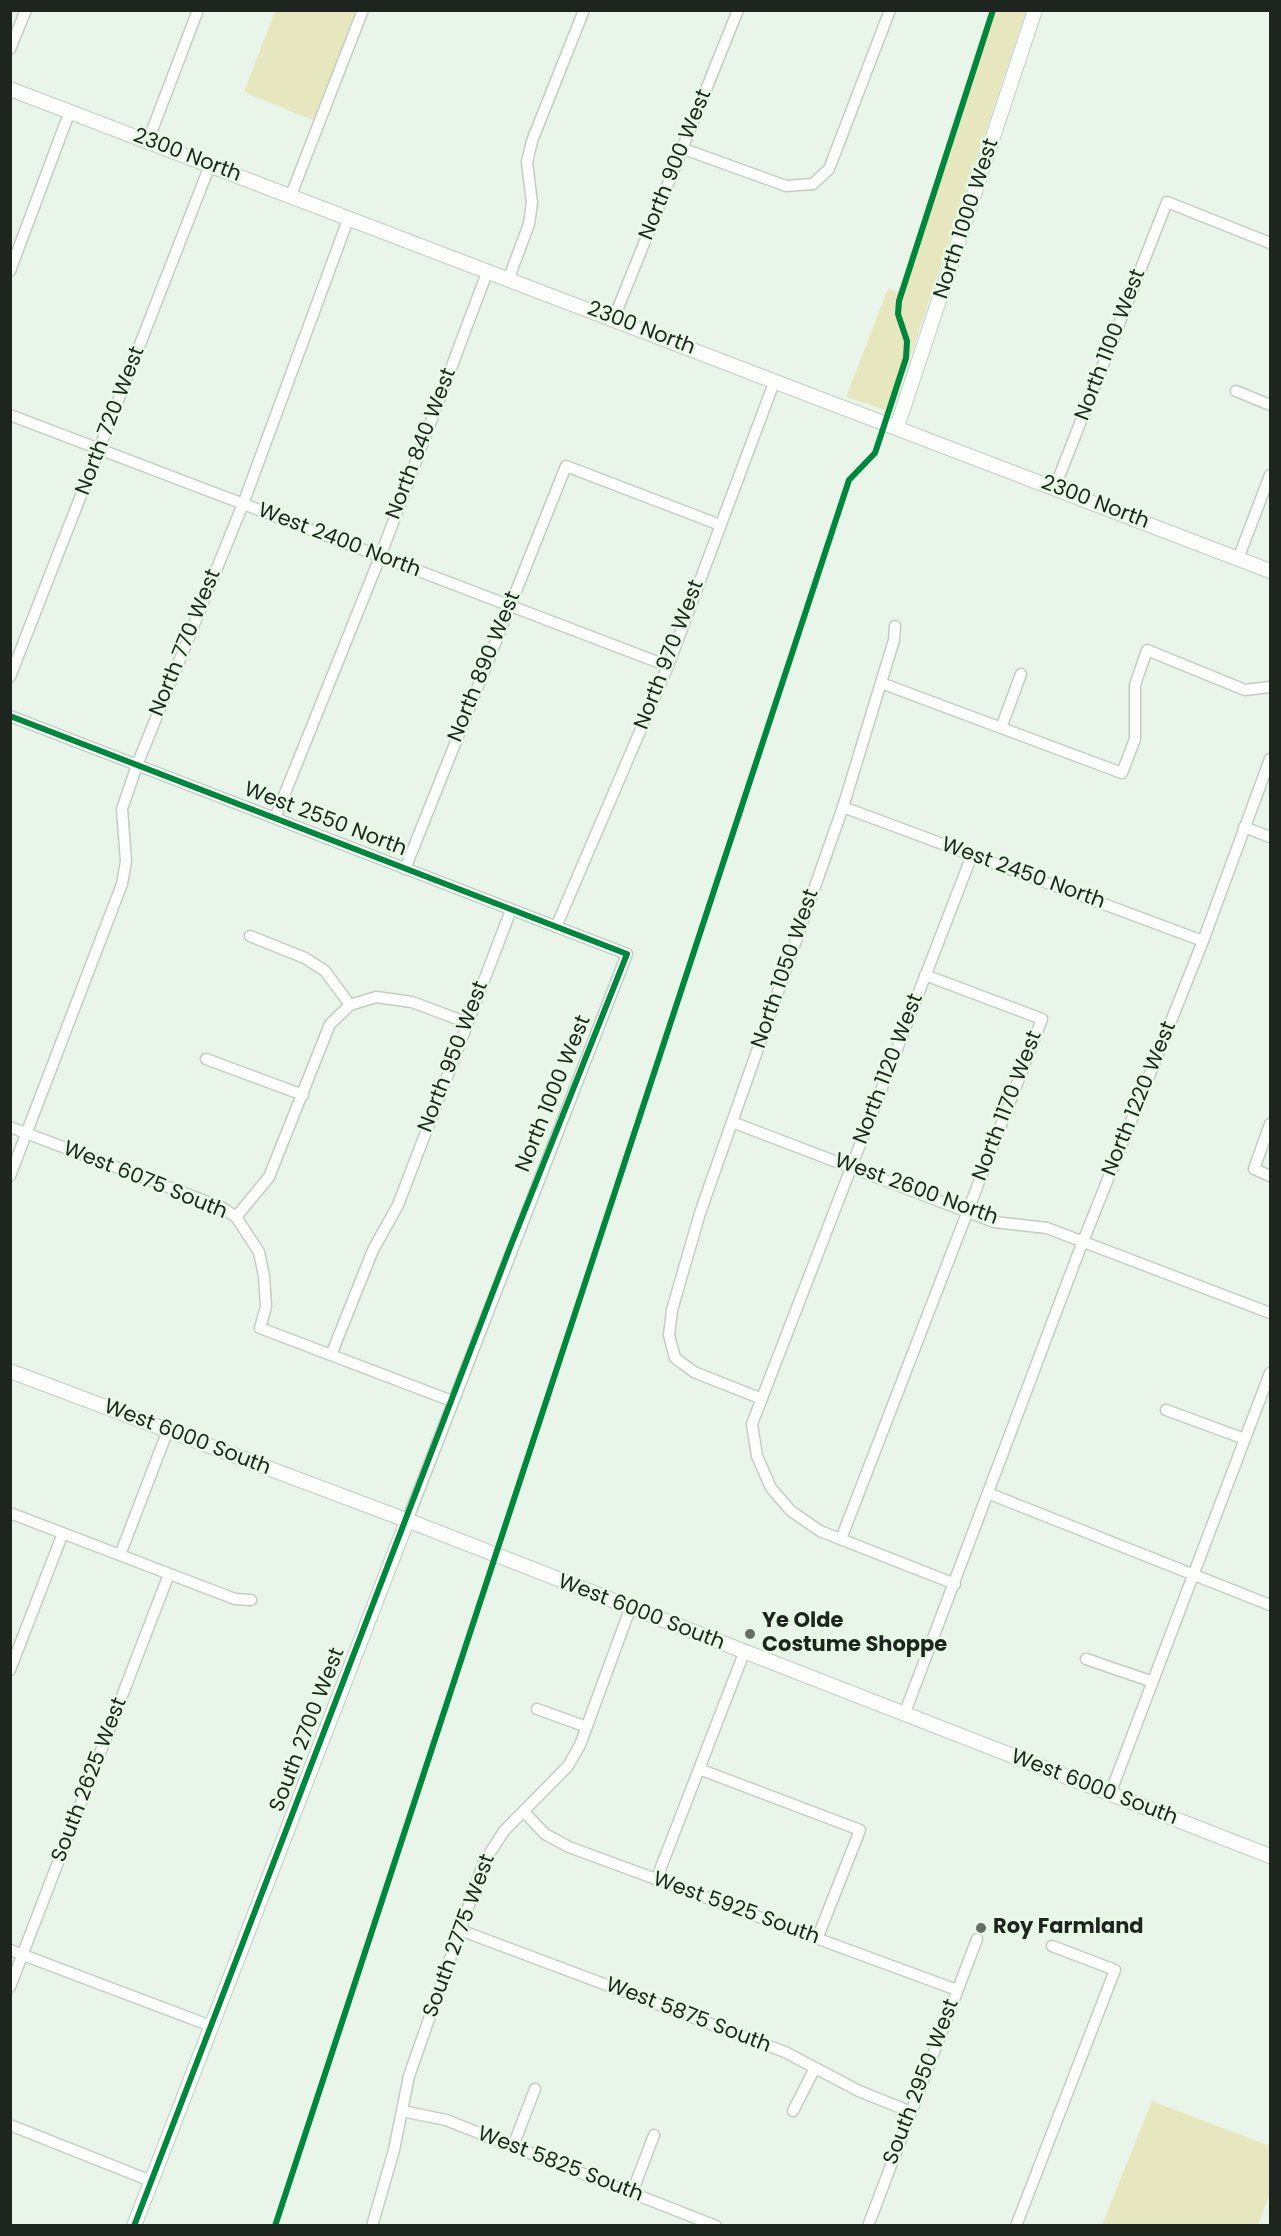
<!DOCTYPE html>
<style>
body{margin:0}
#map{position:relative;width:1281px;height:2236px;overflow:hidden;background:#eaf5ea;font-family:Poppins,sans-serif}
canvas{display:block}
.frame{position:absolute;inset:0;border:12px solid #1e251e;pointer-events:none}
</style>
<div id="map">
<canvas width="1281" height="2236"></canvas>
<div class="frame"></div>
</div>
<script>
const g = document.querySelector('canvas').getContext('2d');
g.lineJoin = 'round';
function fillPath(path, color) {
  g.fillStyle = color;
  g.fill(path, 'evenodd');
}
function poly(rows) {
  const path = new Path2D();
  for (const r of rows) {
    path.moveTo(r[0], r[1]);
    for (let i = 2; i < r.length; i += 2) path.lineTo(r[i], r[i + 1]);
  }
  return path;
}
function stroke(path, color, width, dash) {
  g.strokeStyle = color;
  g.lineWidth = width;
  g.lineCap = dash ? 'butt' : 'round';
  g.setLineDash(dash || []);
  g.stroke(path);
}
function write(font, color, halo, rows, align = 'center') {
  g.font = font + ' Poppins,sans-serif';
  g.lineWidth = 5;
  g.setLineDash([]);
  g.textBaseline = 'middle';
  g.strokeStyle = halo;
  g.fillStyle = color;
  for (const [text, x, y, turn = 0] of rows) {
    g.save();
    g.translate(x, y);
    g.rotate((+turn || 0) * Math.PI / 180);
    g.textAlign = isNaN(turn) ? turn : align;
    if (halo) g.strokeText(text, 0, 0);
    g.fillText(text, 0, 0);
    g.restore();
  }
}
fillPath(poly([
 [992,10,1026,11,892,412,846,397,888,289,898,292],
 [275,11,359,11,317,122,244,92],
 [1152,2101,1270,2146,1270,2194,1258,2225,1102,2225]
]), '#e7e7bf');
const street = poly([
 [10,49,26,10],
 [148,141,198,10],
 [684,149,786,186,813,184,829,169,890,10],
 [291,195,363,10],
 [10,271,70,111],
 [509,278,529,224,532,203,527,162,532,141,584,10],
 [614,318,738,10],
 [1236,391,1270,405],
 [10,415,668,666],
 [1055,487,1167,202,1270,243],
 [1238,559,1270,475],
 [10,677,210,165],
 [881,683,1122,773,1135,739,1135,685,1147,650,1245,690,1270,687],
 [10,716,627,954,407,1521],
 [1001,728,1021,674],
 [843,807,1203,941],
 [275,818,380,557,488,270],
 [1244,827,1270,837],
 [405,869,566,466,720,525],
 [556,927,668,666,775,380],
 [250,936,305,958,325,971,350,1005,376,997,412,1002,468,1023],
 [206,1059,303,1095],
 [732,1122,994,1222,1047,1228,1270,1313],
 [1270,1124,1254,1169,1270,1176],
 [10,1127,221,1207,236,1217,259,1252,264,1276,266,1307,260,1328,452,1401],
 [10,1176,122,884,126,861,122,809,137,765,243,504,349,217],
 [236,1217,269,1177,330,1024,350,1005],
 [331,1355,373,1250,398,1205,511,910],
 [762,1399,694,1372,675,1358,669,1335,672,1310,700,1213,843,807,894,640,895,626],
 [1166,1410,1245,1439],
 [990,1494,1270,1605],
 [10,1513,235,1599,251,1600],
 [841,1539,1042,1019,925,975],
 [120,1555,168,1430],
 [955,1584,820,1531,791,1511,771,1488,757,1456,752,1424,972,855],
 [1086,1659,1153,1682],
 [10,1670,63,1533],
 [537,1709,587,1727],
 [904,1715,1078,1254,1203,941,1270,759],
 [699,1769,860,1830,817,1939],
 [1110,1794,1270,1373],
 [525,1813,545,1834,569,1847,957,1990],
 [656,1880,744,1653],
 [460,1930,785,2052,859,2091,911,2112],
 [10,1950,211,2026],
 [10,1987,169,1574],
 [402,2111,446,2120,716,2226],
 [793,2111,815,2068],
 [10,2125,151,2181],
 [513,2146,535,2089],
 [632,2193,654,2135],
 [372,2226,394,2150,409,2076,484,1862,504,1831,568,1766,580,1745,630,1609],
 [868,2226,977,1939],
 [1016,2226,1115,1970,1052,1946]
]);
const secondary = poly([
 [10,89,1270,571],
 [897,427,1035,10],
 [10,1371,422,1526,1270,1856],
 [134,2226,407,1521]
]);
stroke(street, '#c4ccc4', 13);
stroke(secondary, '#c4ccc4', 16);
stroke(street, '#fcfefc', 10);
stroke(secondary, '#fcfefc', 14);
stroke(poly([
 [10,716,627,954,511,1245,134,2226],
 [275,2226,849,480,875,453,880,438,906,358,907,341,898,314,899,301,993,10]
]), '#00873e', 6);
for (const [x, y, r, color] of [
 [750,1634,6,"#656e65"],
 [981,1928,6,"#656e65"]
]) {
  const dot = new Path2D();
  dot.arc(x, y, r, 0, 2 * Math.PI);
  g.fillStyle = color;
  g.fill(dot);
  stroke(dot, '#e6fae5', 2);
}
write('21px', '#1e251e', '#e6fae5', [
 ["2300 North",187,156,21],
 ["North 900 West",676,165,-68],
 ["North 1000 West",967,219,-72],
 ["2300 North",641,329,21],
 ["North 1100 West",1111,345,-69],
 ["North 720 West",111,421,-69],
 ["North 840 West",422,444,-69],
 ["2300 North",1095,503,21],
 ["West 2400 North",339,541,21],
 ["North 770 West",186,643,-68],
 ["North 970 West",670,655,-69],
 ["North 890 West",485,667,-68],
 ["West 2550 North",325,820,21],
 ["West 2450 North",1023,874,20],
 ["North 1050 West",786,969,-71],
 ["North 950 West",454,1057,-69],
 ["North 1120 West",889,1069,-69],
 ["North 1000 West",554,1094,-68],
 ["North 1220 West",1140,1099,-68],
 ["North 1170 West",1008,1106,-69],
 ["West 6075 South",145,1181,22],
 ["West 2600 North",916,1190,20],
 ["West 6000 South",187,1438,21],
 ["West 6000 South",641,1613,21],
 ["South 2700 West",308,1730,-69],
 ["South 2625 West",90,1780,-69],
 ["West 6000 South",1094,1788,21],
 ["West 5925 South",736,1909,20],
 ["South 2775 West",460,1936,-70],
 ["West 5875 South",688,2016,21],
 ["South 2950 West",922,2082,-69],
 ["West 5825 South",560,2165,21]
]);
write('bold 21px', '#1e251e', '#e6fae5', [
 ["Ye Olde",762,1622],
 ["Costume Shoppe",762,1646],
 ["Roy Farmland",993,1928]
], 'left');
</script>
